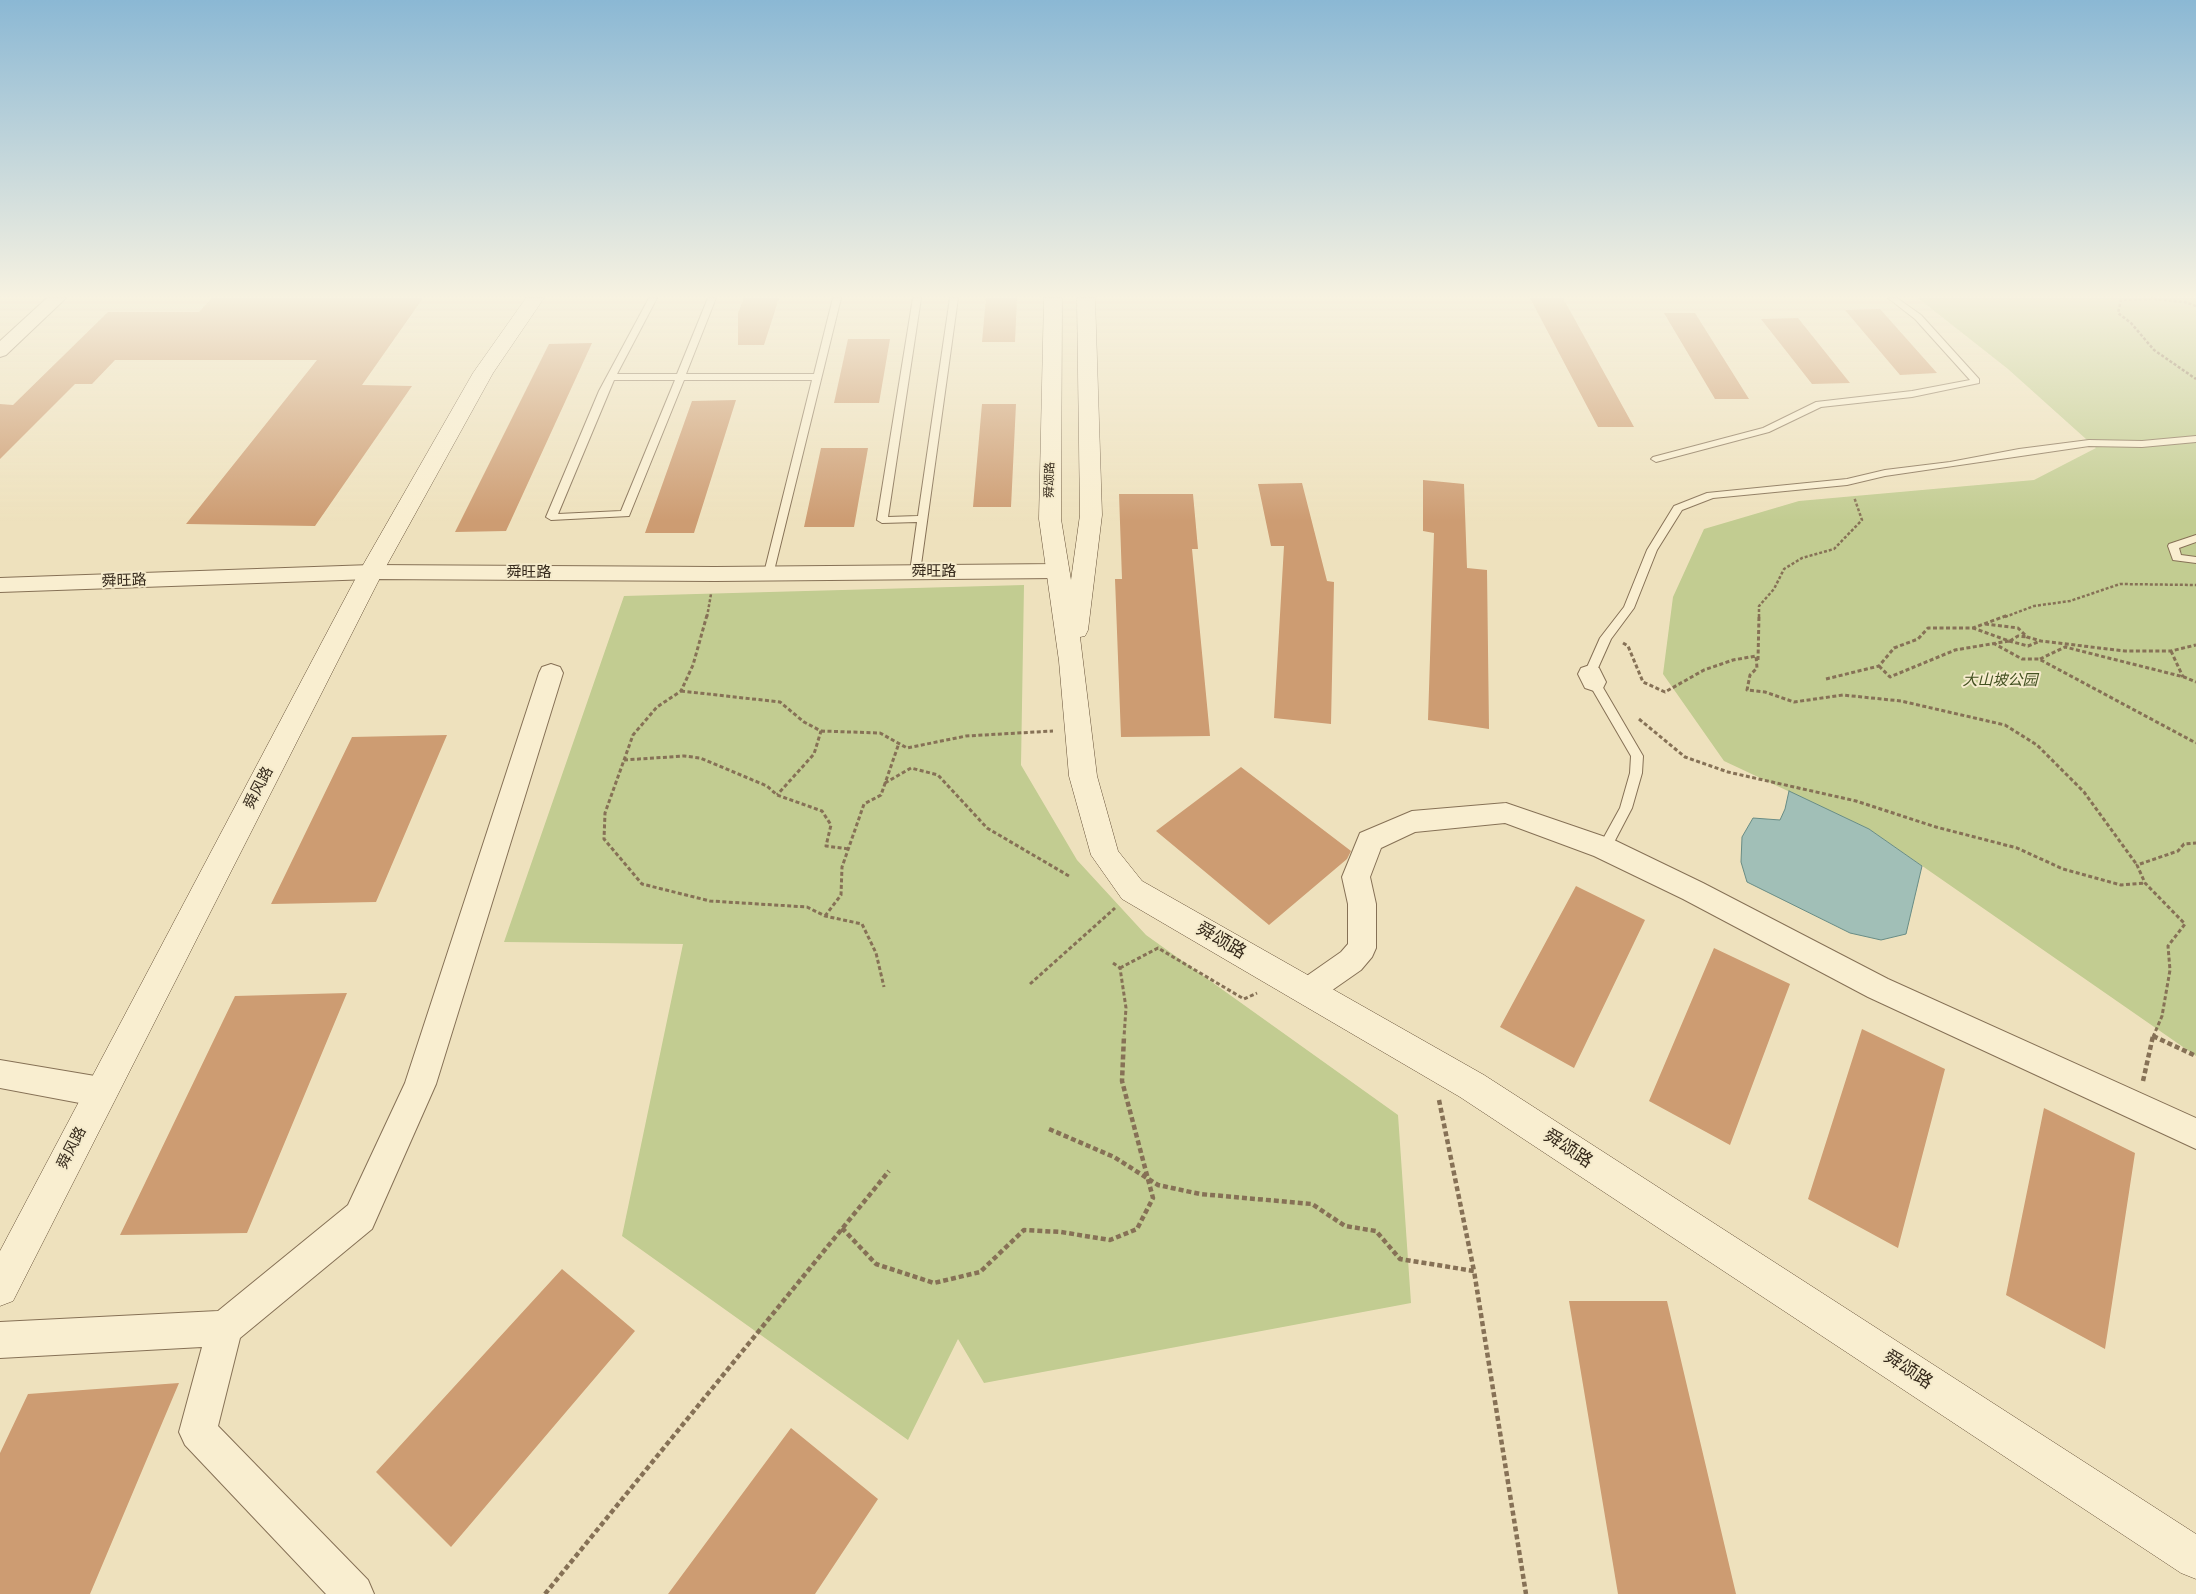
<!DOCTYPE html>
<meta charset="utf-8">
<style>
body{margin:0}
canvas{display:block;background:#eee1bd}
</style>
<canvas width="2196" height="1594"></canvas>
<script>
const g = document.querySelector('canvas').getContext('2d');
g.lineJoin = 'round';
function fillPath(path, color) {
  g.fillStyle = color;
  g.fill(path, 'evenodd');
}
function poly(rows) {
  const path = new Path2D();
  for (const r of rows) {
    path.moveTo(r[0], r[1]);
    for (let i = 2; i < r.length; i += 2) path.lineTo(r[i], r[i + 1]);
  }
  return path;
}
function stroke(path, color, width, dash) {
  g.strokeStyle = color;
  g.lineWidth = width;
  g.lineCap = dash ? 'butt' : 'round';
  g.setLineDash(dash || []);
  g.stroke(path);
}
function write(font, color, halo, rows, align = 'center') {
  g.font = font + ' "Libre Baskerville","Noto Sans SC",serif';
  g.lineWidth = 4;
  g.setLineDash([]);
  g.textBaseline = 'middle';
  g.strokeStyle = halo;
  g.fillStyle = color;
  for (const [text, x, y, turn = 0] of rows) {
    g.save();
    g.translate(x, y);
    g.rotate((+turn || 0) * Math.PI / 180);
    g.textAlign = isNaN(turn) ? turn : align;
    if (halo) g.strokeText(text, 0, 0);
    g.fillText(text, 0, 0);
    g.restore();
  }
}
fillPath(poly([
 [1918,298,2196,298,2196,1056,1869,829,1724,761,1663,674,1673,597,1704,529,1799,501,2034,480,2096,448,2008,369],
 [1024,585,1021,765,1077,860,1146,935,1398,1115,1411,1303,984,1383,958,1339,908,1440,622,1236,683,944,504,942,624,596]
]), '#c2cc91');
const water = poly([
 [1789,791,1869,829,1922,866,1906,934,1881,940,1850,933,1747,882,1741,862,1742,837,1753,818,1780,820,1785,809,1789,791]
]);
fillPath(water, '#a1bfb7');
stroke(water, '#688c85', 1);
fillPath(poly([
 [212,298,423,298,362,385,412,386,315,526,186,524,317,360,115,360,92,384,75,384,0,459,0,404,13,405,108,312,199,312],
 [744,298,779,298,764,345,738,345,738,313],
 [986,298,1017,298,1015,342,982,342],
 [1530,298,1563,298,1634,427,1598,427],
 [1880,309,1937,373,1900,375,1845,310],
 [1664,313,1695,313,1749,399,1715,399],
 [1798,318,1850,383,1812,384,1761,319],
 [848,339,890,339,879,403,834,403],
 [592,343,506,531,455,532,549,344],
 [736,400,694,533,645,533,692,401],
 [982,404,1016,404,1011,507,973,507],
 [821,448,868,448,854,527,804,527],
 [1423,480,1464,484,1467,568,1487,570,1489,729,1428,720,1434,533,1423,531],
 [1302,483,1327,581,1334,582,1331,724,1274,718,1284,546,1271,546,1258,484],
 [1119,494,1193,494,1198,549,1192,549,1210,736,1121,737,1115,579,1122,579],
 [447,735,376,902,271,904,352,737],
 [1241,767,1351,851,1347,859,1269,925,1156,831],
 [1576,886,1645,920,1574,1068,1500,1027],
 [1714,948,1790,984,1730,1145,1649,1101],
 [347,993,247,1233,120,1235,235,996],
 [1862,1029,1945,1069,1898,1248,1808,1199],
 [2044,1108,2135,1153,2105,1349,2006,1295],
 [562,1269,635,1331,451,1547,376,1472],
 [1569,1301,1667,1301,1736,1594,1618,1594],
 [179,1383,90,1594,0,1594,0,1453,28,1394],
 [791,1428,878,1499,815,1594,668,1594]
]), '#cd9c72');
const lane = poly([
 [649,298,657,298,617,374,677,374,708,298,716,298,686,374,814,374,833,298,841,298,773,575,765,575,764,573,812,380,684,380,629,516,551,520,546,517,599,391,649,298],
 [614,380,675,380,621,511,558,514,614,380],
 [913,298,921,298,888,517,918,516,950,298,958,298,920,572,915,575,910,572,917,522,882,523,877,520,913,298],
 [1888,298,1897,298,1921,315,1979,379,1979,383,1912,397,1821,407,1769,432,1656,462,1651,459,1653,457,1763,428,1816,402,1912,391,1970,380,1915,319,1888,298],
 [2196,436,2196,442,2142,447,2089,446,1885,476,1847,485,1713,498,1682,510,1657,550,1634,608,1611,639,1594,677,1586,677,1584,674,1600,638,1624,607,1647,550,1674,506,1707,493,1847,479,1885,470,1950,462,2019,449,2089,440,2142,441,2196,436],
 [2196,535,2196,542,2179,548,2181,555,2196,557,2196,563,2173,560,2168,546,2169,544,2196,535],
 [1594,678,1598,679,1643,756,1642,773,1632,808,1609,852,1604,853,1599,852,1598,848,1620,808,1630,773,1631,756,1588,682,1594,678]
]);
const street = poly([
 [47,298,66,298,6,355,0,357,0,341,47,298],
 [1058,564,1066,566,1069,571,1066,576,1058,578,715,581,371,579,0,592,0,578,371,565,715,567,1058,564],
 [551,664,560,667,563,673,436,1084,372,1229,240,1338,218,1426,368,1580,374,1594,326,1594,185,1445,179,1432,202,1347,0,1358,0,1322,218,1311,348,1205,405,1083,539,673,542,667,551,664],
 [1590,665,1599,668,1606,682,1603,688,1594,691,1585,688,1578,674,1581,668,1590,665],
 [1506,803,1614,840,1703,883,1888,979,2196,1118,2196,1149,1868,997,1683,899,1594,856,1505,823,1415,832,1381,848,1370,877,1376,904,1376,948,1372,957,1361,970,1318,1000,1308,1004,1298,1000,1293,991,1298,982,1341,952,1348,944,1348,904,1342,877,1360,833,1412,811,1506,803],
 [0,1060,101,1077,112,1082,117,1092,112,1102,101,1107,0,1088,0,1060]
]);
const secondary = poly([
 [526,298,544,298,493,373,383,572,13,1301,0,1306,0,1251,359,572,473,373,526,298],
 [1044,298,1062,298,1061,519,1071,580,1080,515,1077,298,1095,298,1102,515,1088,630,1085,636,1080,637,1097,776,1118,851,1142,881,1484,1075,2196,1534,2196,1579,2181,1573,1460,1097,1122,899,1091,855,1069,776,1059,661,1039,519,1044,298]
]);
stroke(lane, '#867156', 2);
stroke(street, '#867156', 2);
stroke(secondary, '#675239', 1);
stroke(poly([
 [2196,306,2185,302,2154,299,2121,300,2118,313,2131,323,2154,350,2196,379],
 [707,617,711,594],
 [1759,617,1759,606,1774,589,1784,569,1802,558,1834,549,1862,520,1854,497],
 [2005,617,2034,606,2070,601,2120,584,2196,585]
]), '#867156', 2.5, [3, 2]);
stroke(poly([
 [707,615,693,665,681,691,657,707,633,735,605,813,604,839,642,884,710,901,807,907,825,916,862,924,876,953,884,987],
 [1985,624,2018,628,2027,637,2041,641,2125,651,2171,651,2196,645],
 [2009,641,2028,646,2040,641],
 [2010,641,2018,636,2027,637],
 [1623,643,1628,646,1643,682,1665,692,1704,670,1733,660,1756,656,1757,668,1750,675,1747,690,1765,692,1794,702,1843,695,1901,701,2005,725,2037,745,2084,792,2137,865],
 [1993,643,2022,659,2039,659,2196,743],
 [2171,651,2183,677],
 [2040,659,2065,647,2184,677,2196,682],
 [1758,660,1759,615],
 [1879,666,1890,677,1955,650,2009,641,1973,628],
 [1826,679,1879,666,1894,648,1918,639,1928,628,1973,628,2008,615],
 [681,691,780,702,804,722,821,731,814,754,777,795],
 [1639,719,1685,757,1728,772,1856,801,1936,827,2017,848,2063,869,2121,885,2145,883],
 [821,731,880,733,907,748,966,736,1053,731],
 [624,760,684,756,700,758,767,786,777,795,822,811,831,825,826,846,849,849],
 [885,783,911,768,938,775,987,828,1069,876],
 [825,916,841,895,842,867,864,804,881,795,899,743],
 [1113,963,1120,968,1126,1008,1124,1037],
 [1120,968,1158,948,1244,999,1257,993],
 [1030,984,1115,908],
 [2153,1036,2156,1037],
 [2153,1037,2162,1016,2170,970,2168,946,2185,924,2145,883,2137,865,2178,851,2184,844,2196,843]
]), '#867156', 3, [4, 2.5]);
stroke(poly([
 [2153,1036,2196,1056],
 [2143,1081,2153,1036],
 [1439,1100,1474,1271],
 [1049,1129,1114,1157,1158,1185,1200,1194,1312,1204,1345,1226,1376,1231,1400,1259,1474,1271,1526,1594],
 [842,1228,876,1264,934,1283,980,1272,1024,1230,1061,1232,1110,1240,1137,1229,1153,1198,1122,1081,1124,1036],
 [545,1594,889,1171]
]), '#867156', 4.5, [5, 3]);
fillPath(lane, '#f9eed0');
fillPath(street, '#f9eed0');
fillPath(secondary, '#f9eed0');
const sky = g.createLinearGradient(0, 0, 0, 521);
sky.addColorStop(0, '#8bb8d4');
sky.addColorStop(0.57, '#f7f2e1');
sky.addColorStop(1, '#f7f2e100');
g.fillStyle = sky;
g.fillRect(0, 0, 2196, 521);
write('12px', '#35291b', '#f5ebcc', [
 ["舜颂路",1050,480,-89]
]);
write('15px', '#35291b', '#f5ebcc', [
 ["舜旺路",934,572],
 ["舜旺路",529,573],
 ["舜旺路",124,581,-2],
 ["舜风路",259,788,-63],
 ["舜风路",72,1148,-63]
]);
write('italic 15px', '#435121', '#f5ebcc', [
 ["大山坡公园",2000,681]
]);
write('18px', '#35291b', '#f5ebcc', [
 ["舜颂路",1221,941,30],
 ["舜颂路",1568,1149,33],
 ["舜颂路",1908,1370,33]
]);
</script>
